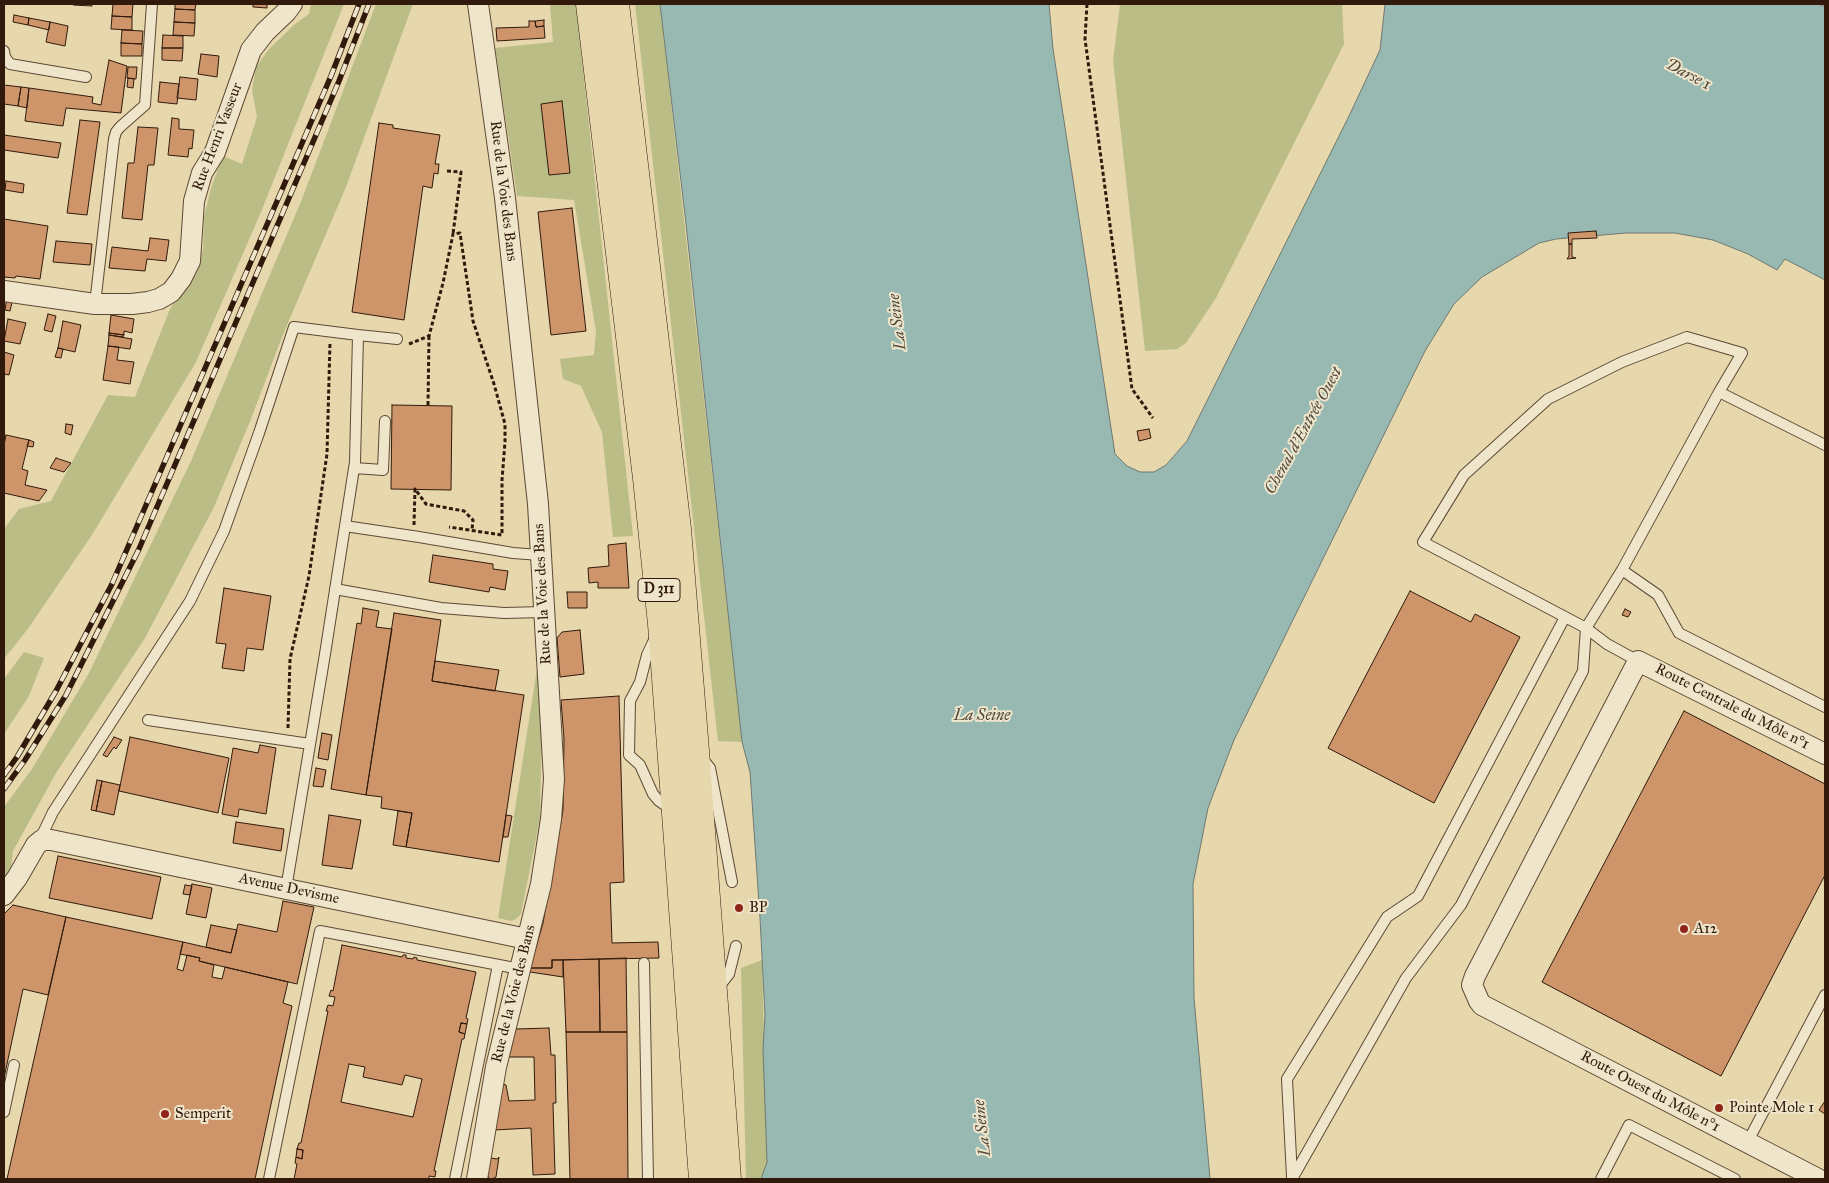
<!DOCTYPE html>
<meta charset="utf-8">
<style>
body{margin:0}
#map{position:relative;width:1829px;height:1183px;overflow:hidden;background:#e7d7ad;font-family:"IM FELL Great Primer",serif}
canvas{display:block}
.frame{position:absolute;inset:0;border:5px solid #311a0c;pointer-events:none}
</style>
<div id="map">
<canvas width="1829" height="1183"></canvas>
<div class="frame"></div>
</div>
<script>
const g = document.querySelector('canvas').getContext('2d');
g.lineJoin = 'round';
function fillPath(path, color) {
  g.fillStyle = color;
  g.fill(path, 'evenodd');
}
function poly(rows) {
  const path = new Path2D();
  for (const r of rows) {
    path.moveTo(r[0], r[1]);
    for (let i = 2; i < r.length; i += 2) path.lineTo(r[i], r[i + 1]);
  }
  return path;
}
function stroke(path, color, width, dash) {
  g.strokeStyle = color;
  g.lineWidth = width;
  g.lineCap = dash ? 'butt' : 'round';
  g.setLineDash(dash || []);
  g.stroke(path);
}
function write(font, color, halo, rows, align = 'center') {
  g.font = font + ' "IM FELL Great Primer",serif';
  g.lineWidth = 4;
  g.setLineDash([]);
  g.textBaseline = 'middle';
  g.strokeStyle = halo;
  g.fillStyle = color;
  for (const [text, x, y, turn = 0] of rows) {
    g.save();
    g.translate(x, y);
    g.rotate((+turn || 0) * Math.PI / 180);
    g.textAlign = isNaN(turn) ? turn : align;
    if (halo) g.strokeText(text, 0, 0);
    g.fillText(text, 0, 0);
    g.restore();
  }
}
fillPath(poly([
 [311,4,344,4,261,212,196,362,92,535,27,630,4,659,4,529,19,509,51,501,108,395,135,397,170,309,203,250,204,217,211,188,223,156,242,164,257,117,252,90,256,67,269,49,295,24,309,14],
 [376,4,413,4,346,187,282,337,251,419,214,507,145,638,56,773,13,851,10,874,4,881,4,807,32,769,89,673,191,461,302,199],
 [550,4,576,4,633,536,613,537,602,432,581,386,563,379,560,359,594,355,596,331,574,200,517,196,495,48,553,42],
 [635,4,660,4,742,742,718,741],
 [1120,4,1342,4,1344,44,1216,298,1186,343,1177,349,1145,351,1113,61],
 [24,652,44,658,29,696,4,734,4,679],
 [537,669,542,719,540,818,521,914,516,919,511,921,498,918],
 [762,960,767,1162,761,1179,746,1179,741,968]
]), '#babd86');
const water = poly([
 [660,4,1049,4,1053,49,1115,454,1127,466,1140,472,1154,472,1166,465,1187,441,1349,116,1380,50,1385,4,1819,4,1825,7,1825,280,1785,259,1777,270,1748,254,1713,240,1675,233,1626,233,1556,239,1539,243,1482,277,1454,304,1425,351,1234,740,1208,808,1193,884,1194,998,1210,1179,761,1179,767,1162,763,1049,765,1015,760,918,750,772,742,742,685,215,660,4]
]);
fillPath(water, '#98b8b2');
stroke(water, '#6f7970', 1);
const building = poly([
 [74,4,92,4,92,6,73,5,74,4],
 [113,4,133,4,132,17,112,16,113,4],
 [175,4,196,4,195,10,175,9,175,4],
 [253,4,267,4,267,8,253,7,253,4],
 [175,9,195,10,195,23,174,22,175,9],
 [14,15,29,18,28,25,13,22,14,15],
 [112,16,132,17,132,30,111,29,112,16],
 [29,18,50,22,49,30,28,25,29,18],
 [544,20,544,26,536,27,535,21,544,20],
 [529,21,535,21,536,27,544,26,545,38,497,41,496,28,529,27,529,21],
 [50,22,68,26,65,46,46,42,50,22],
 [174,22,195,23,194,36,173,35,174,22],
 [122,30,143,31,142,44,121,43,122,30],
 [163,35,183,36,183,48,162,48,163,35],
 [121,43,142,44,142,56,121,56,121,43],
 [162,48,183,48,182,61,162,60,162,48],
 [201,54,219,56,217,77,198,74,201,54],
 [109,60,127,66,121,113,66,108,63,126,25,121,29,88,93,97,92,103,101,105,109,60],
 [128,67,137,67,136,79,127,78,128,67],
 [180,77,198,79,196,100,177,98,180,77],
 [128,78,134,79,133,88,127,87,128,78],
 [160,82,179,84,177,104,158,102,160,82],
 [4,85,21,87,18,106,4,104,4,85],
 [21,87,29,88,27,108,18,106,21,87],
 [562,101,570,173,549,175,541,104,562,101],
 [172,118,179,119,179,129,194,130,192,149,189,148,188,157,168,155,172,118],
 [80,120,100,122,87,215,67,213,80,120],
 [379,123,393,125,393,128,440,135,435,164,439,164,438,174,434,173,432,188,423,186,404,320,352,312,379,123],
 [138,127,158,128,154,165,148,165,142,220,122,218,128,163,134,163,138,127],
 [4,135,61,143,58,158,4,150,4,135],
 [6,181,24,184,23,193,5,190,6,181],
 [572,208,586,331,551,335,538,212,572,208],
 [4,219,48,226,40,279,16,276,15,278,4,277,4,219],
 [1596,231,1597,238,1572,239,1572,244,1569,244,1568,233,1596,231],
 [150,238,169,240,166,261,147,259,145,271,109,268,112,247,148,251,150,238],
 [56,241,92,244,90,265,53,262,56,241],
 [1569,244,1572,244,1572,257,1576,258,1567,259,1569,256,1569,244],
 [7,297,13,298,10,311,5,310,7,297],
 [48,314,56,316,52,332,44,330,48,314],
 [111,315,134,319,132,333,124,331,124,335,109,333,111,315],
 [8,319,26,323,20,344,4,341,8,319],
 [63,321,81,325,75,352,58,348,63,321],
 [109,333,124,335,123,337,109,335,109,333],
 [109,335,132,339,130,349,108,346,109,335],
 [108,346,119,347,117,360,134,362,130,384,103,380,108,346],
 [58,348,63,349,61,358,55,357,58,348],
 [4,352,14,355,9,375,4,374,4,352],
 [392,405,452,406,451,490,391,489,392,405],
 [66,424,73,425,71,435,65,433,66,424],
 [1149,429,1151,438,1139,441,1137,431,1149,429],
 [6,435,29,440,22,469,28,471,25,485,47,490,39,501,4,493,4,445,6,435],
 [29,440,34,442,33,447,27,446,29,440],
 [56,458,71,463,64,472,50,468,56,458],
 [626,543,629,588,598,588,598,582,589,583,588,568,609,566,608,545,626,543],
 [433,555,493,564,493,569,508,571,505,590,490,587,489,592,429,582,433,555],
 [224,588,271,596,263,650,247,648,244,671,222,668,226,644,216,643,224,588],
 [1410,591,1471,622,1475,614,1520,637,1434,803,1328,748,1410,591],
 [567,592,587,592,587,608,568,608,567,592],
 [363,608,379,611,376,627,392,629,366,795,331,789,357,623,361,624,363,608],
 [1625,609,1631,612,1628,617,1622,615,1625,609],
 [394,613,441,620,432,681,524,695,499,862,406,847,412,813,381,808,382,797,366,795,394,613],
 [580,630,584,674,560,677,557,638,562,632,580,630],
 [435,661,499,670,495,691,432,681,435,661],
 [619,696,624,882,610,883,612,943,658,942,659,958,552,960,552,968,530,968,543,923,563,810,564,739,561,700,619,696],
 [1684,711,1825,784,1825,875,1721,1076,1542,982,1684,711],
 [322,733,332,735,328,760,318,758,322,733],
 [114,737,122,740,116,749,114,747,107,757,103,755,114,737],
 [130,737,229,758,218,813,119,791,130,737],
 [260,745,276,748,266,814,239,809,238,817,222,814,233,748,258,753,260,745],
 [316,768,326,770,323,787,313,786,316,768],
 [97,780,102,781,96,811,91,810,97,780],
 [102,781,120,785,114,815,96,811,102,781],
 [398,811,412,813,406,847,393,845,398,811],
 [329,815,361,820,352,869,322,865,329,815],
 [506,815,512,816,508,837,503,837,506,815],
 [236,822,284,829,281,851,233,843,236,822],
 [58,856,161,877,152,919,49,898,58,856],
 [192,884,212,888,206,918,186,914,192,884],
 [185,885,192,886,190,895,183,894,185,885],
 [283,901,314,907,297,984,199,961,200,958,180,954,183,942,231,953,238,924,277,932,283,901],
 [13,905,66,917,48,995,23,989,4,1078,4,914,13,905],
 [66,917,183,942,177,969,183,971,187,955,200,958,199,961,214,965,212,977,222,979,225,967,288,982,283,1003,292,1006,255,1179,7,1179,66,917],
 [211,925,237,930,231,953,206,947,211,925],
 [342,945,402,957,403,955,406,955,406,958,413,959,414,957,417,958,417,960,476,972,466,1018,468,1019,467,1024,461,1023,459,1032,465,1034,464,1039,462,1039,444,1124,434,1171,436,1171,435,1177,429,1176,429,1179,294,1179,297,1164,295,1163,296,1157,302,1159,303,1150,297,1149,299,1143,301,1143,328,1011,326,1011,328,1005,333,1006,335,997,329,996,331,990,333,991,342,945],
 [349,1064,365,1067,363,1077,402,1085,405,1075,422,1079,413,1117,341,1102,349,1064],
 [626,958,627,1032,600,1032,599,959,626,958],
 [599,959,600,1032,566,1032,563,960,599,959],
 [552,960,563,960,563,977,530,972,530,968,552,968,552,960],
 [461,1023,467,1024,465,1034,459,1032,461,1023],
 [549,1028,551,1055,555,1055,556,1103,553,1103,555,1174,533,1175,531,1128,494,1130,503,1084,506,1085,509,1101,535,1100,534,1057,509,1057,515,1029,549,1028],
 [566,1032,627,1032,628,1179,570,1179,566,1032],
 [1825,1101,1825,1114,1819,1110,1825,1101],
 [297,1149,303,1150,302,1159,296,1157,297,1149],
 [490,1156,491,1158,497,1159,499,1157,496,1177,492,1179,489,1179,487,1174,490,1156]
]);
fillPath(building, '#cd9569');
stroke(building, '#311a0c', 1);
const lane = poly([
 [4,51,5,57,10,64,86,77],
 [95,304,114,139,116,132,120,127,145,105,152,4],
 [358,335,397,339],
 [354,468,383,470,385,421],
 [345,526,419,537,513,553,540,555],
 [1622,570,1658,595,1679,633,1825,707],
 [335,589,441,608,504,613,544,612],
 [655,638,647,655,640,682,630,701,629,755,640,765,653,794,659,801,672,810],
 [1638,661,1607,644,1586,628,1622,570,1719,392,1825,445],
 [148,720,310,744],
 [702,758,710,768,732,882],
 [42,840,43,833,53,812,190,601,224,531,259,433,294,327,358,335,355,462,325,654,286,889],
 [644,963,648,1179],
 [718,988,729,974,736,946],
 [4,1112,14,1065],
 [1747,1143,1825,995],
 [1292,1177,1287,1079,1387,917,1418,896,1565,617],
 [269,1179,320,931,520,969],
 [455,1179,498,965],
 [1292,1179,1406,978,1461,905,1583,671,1586,628,1423,542,1464,475,1548,399,1622,362,1687,337,1742,353,1719,392],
 [1601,1179,1629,1125,1735,1179]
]);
const street = poly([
 [4,291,95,304,132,304,148,302,159,299,171,292,181,279,190,261,194,201,202,173,215,152,251,50,265,32,286,12,292,4],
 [4,895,17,878,36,845,42,840,51,840,527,939],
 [477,1179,496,1067,541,884,551,819,554,779,538,504,505,198,478,4],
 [1818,1179,1482,1005,1479,1001,1472,985,1475,976,1638,661,1825,754]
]);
const primary = poly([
 [590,4,647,478,662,624,703,1179],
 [615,4,677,529,695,751,727,1179]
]);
stroke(lane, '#5e4934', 12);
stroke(street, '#5e4934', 22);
stroke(primary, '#311a0c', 29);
stroke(poly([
 [1087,4,1085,39,1132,389,1153,418],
 [447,171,461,172,453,234],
 [409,344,429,336,443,283,453,234,460,233,473,321,494,384,505,424,505,442,502,480,502,535,449,527],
 [428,405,429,336],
 [414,525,415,489,426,504,464,511,473,520,472,530],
 [288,728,290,659,309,576,327,454,330,342]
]), '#311a0c', 3, [4, 2.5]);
stroke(lane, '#efe5ca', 10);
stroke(street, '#efe5ca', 20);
stroke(primary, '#e7d7ad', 28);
const rail = poly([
 [4,775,17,757,56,691,112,584,331,76,359,4],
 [4,789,25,760,66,695,139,549,339,81,369,4]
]);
stroke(rail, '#311a0c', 5.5);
stroke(rail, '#efe5ca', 4, [11]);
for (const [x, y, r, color] of [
 [739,908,5,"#8f2418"],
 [1684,929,5,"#8f2418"],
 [1719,1108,5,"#8f2418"],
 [165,1114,5,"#8f2418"]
]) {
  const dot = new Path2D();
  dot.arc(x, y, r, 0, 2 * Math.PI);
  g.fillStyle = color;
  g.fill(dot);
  stroke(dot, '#efe5ca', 2);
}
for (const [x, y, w] of [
 [659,590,42]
]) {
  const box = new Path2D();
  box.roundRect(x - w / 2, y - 11.5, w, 23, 4);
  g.fillStyle = '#efe5ca';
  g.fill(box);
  stroke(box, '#311a0c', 1);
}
write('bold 14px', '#311a0c', null, [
 ["D 311",659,590]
]);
write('15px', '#311a0c', '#efe5ca', [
 ["Rue Henri Vasseur",218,137,-69],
 ["Rue de la Voie des Bans",503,191,83],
 ["Rue de la Voie des Bans",543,594,-93],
 ["Route Centrale du Môle n°1",1732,707,27],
 ["Avenue Devisme",289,889,12],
 ["Rue de la Voie des Bans",514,994,-76],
 ["Route Ouest du Môle n°1",1650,1092,28]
]);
write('15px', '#311a0c', '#efe5ca', [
 ["BP",749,908],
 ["A12",1694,929],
 ["Pointe Mole 1",1729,1108],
 ["Semperit",175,1114]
], 'left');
write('italic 16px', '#50493e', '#efe5ca', [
 ["Darse 1",1688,75,28],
 ["La Seine",898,322,-97],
 ["Chenal d'Entrée Ouest",1304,431,-61],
 ["La Seine",982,716],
 ["La Seine",983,1128,-96]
]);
</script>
